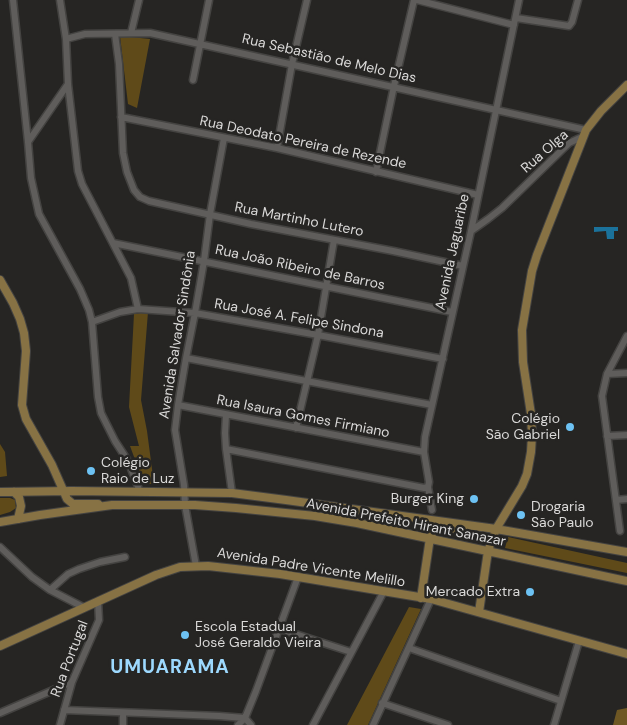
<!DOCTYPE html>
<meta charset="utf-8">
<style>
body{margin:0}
canvas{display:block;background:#262523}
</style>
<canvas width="627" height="725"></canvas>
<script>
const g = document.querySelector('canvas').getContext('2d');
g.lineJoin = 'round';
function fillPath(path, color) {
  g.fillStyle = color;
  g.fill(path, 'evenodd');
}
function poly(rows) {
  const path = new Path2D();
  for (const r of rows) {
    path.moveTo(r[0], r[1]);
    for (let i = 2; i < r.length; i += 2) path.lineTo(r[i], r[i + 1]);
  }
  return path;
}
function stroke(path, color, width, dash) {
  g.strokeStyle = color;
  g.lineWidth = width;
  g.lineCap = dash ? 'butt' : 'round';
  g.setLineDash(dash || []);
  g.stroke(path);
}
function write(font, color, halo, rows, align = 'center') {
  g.font = font + ' "DM Sans",sans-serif';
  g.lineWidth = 5;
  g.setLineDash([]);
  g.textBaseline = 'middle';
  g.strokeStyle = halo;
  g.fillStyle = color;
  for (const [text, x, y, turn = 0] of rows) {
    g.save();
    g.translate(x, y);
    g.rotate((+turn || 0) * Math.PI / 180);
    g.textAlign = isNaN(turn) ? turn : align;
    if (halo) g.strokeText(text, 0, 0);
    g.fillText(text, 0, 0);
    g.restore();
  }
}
fillPath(poly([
 [120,36,150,39,137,108,128,104],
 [148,312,141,400,147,431,154,484,144,484,130,446,139,446,129,407,134,314],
 [0,444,5,452,7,476,0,477],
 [0,498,10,498,15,500,16,508,10,512,0,515],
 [508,537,627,563,627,573,505,548],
 [409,607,421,609,368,725,347,725]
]), '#5f4a19');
fillPath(poly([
 [627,708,627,725,613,725,617,710]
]), '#6e5723');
fillPath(poly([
 [594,227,618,227,618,231,614,231,614,239,607,239,606,231,594,232]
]), '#1b729b');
const minor = poly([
 [13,0,28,142,31,178,39,214,80,289,89,310,92,322,98,397,101,413,115,441,128,461,140,492],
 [60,0,66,39,68,84,78,171,82,184,131,278,138,309],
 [417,0,514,25],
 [516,18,569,26,572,22,578,0],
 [131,33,139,0],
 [115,34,119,64,123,153,127,172,134,190,140,197,149,201,251,224,393,251,463,266],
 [66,39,85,34,150,33,586,130],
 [193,80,209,0],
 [121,117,277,148,478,195],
 [28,142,68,84],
 [277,148,292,64,307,0],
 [376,172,394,86,414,0],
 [471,231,488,219,502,208,569,143,582,137],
 [113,243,452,312],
 [92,322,120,312,138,309,195,313,318,335,443,359],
 [186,358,432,405],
 [607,374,627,373],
 [178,405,424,452],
 [226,415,225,433,226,449,232,493],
 [296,428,318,335,334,240],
 [607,436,627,435],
 [226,449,424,488,428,487],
 [616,500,627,499],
 [432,510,428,487,429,482,424,452,425,437,471,231,519,0],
 [620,531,602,396,607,374,627,336],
 [0,547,32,577,50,590,83,607],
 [196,566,185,505,184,485,175,430,178,405,186,358,195,313,204,261,210,214,224,138],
 [50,590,68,574,79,569,100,562,125,557],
 [280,629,351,652],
 [409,648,561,701],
 [382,703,448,725],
 [64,710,219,716,245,718,251,725],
 [0,713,72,682],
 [60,725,72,682,99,620,98,601],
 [123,725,123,713],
 [238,725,245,718,256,691,298,577],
 [313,725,384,591],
 [373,725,431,599],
 [554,725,579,641]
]);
const major = poly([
 [0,280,13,303,20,319,24,333,26,351,22,405,26,419,52,465,67,499,73,504,98,504],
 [0,492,72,491,232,493,286,500,496,529,627,552],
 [14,492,19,497,21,506,18,519],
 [0,522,40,515,112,505,195,505,236,508,315,516,357,523,627,581],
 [421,598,430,538,434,530,440,528,466,529],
 [479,612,488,551,496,529,522,486,527,474,531,452,532,435,531,414,523,362,522,330,532,271,537,255,586,130,601,111,627,85],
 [0,646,156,575,180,567,208,566,280,574,431,599,627,654]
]);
stroke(minor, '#444341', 9);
stroke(major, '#444341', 10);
stroke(minor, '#5f5d5b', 6);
stroke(major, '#877244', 8);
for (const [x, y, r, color] of [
 [570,427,5,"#6dc2f3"],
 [91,471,5,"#6dc2f3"],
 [474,499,5,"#6dc2f3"],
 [521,515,5,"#6dc2f3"],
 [530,592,5,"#6dc2f3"],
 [185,635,5,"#6dc2f3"]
]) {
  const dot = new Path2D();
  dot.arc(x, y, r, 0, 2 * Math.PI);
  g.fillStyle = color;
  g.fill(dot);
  stroke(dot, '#262523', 2);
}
write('14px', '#dad9d8', '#262523', [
 ["Rua Sebastião de Melo Dias",329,59,13],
 ["Rua Deodato Pereira de Rezende",303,143,12],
 ["Rua Olga",545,152,-41],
 ["Rua Martinho Lutero",299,220,11],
 ["Avenida Jaguaribe",453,252,-78],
 ["Rua João Ribeiro de Barros",300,268,12],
 ["Rua José A. Felipe Sindona",299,319,10],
 ["Avenida Salvador Sindônia",178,335,-81],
 ["Rua Isaura Gomes Firmiano",303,417,11],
 ["Avenida Prefeito Hirant Sanazar",406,523,11],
 ["Avenida Padre Vicente Melillo",311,568,9],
 ["Rua Portugal",70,659,-69]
]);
write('14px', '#dad9d8', '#262523', [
 ["Colégio",560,419],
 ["São Gabriel",560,435],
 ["Colégio",101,463,"left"],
 ["Raio de Luz",101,479,"left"],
 ["Burger King",464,499],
 ["Drogaria",531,507,"left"],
 ["São Paulo",531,523,"left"],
 ["Mercado Extra",520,592],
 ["Escola Estadual",195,627,"left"],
 ["José Geraldo Vieira",195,643,"left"]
], 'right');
g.letterSpacing = '1px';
write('bold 19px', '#9dd9fe', '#262523', [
 ["UMUARAMA",170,668]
]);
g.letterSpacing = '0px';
</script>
